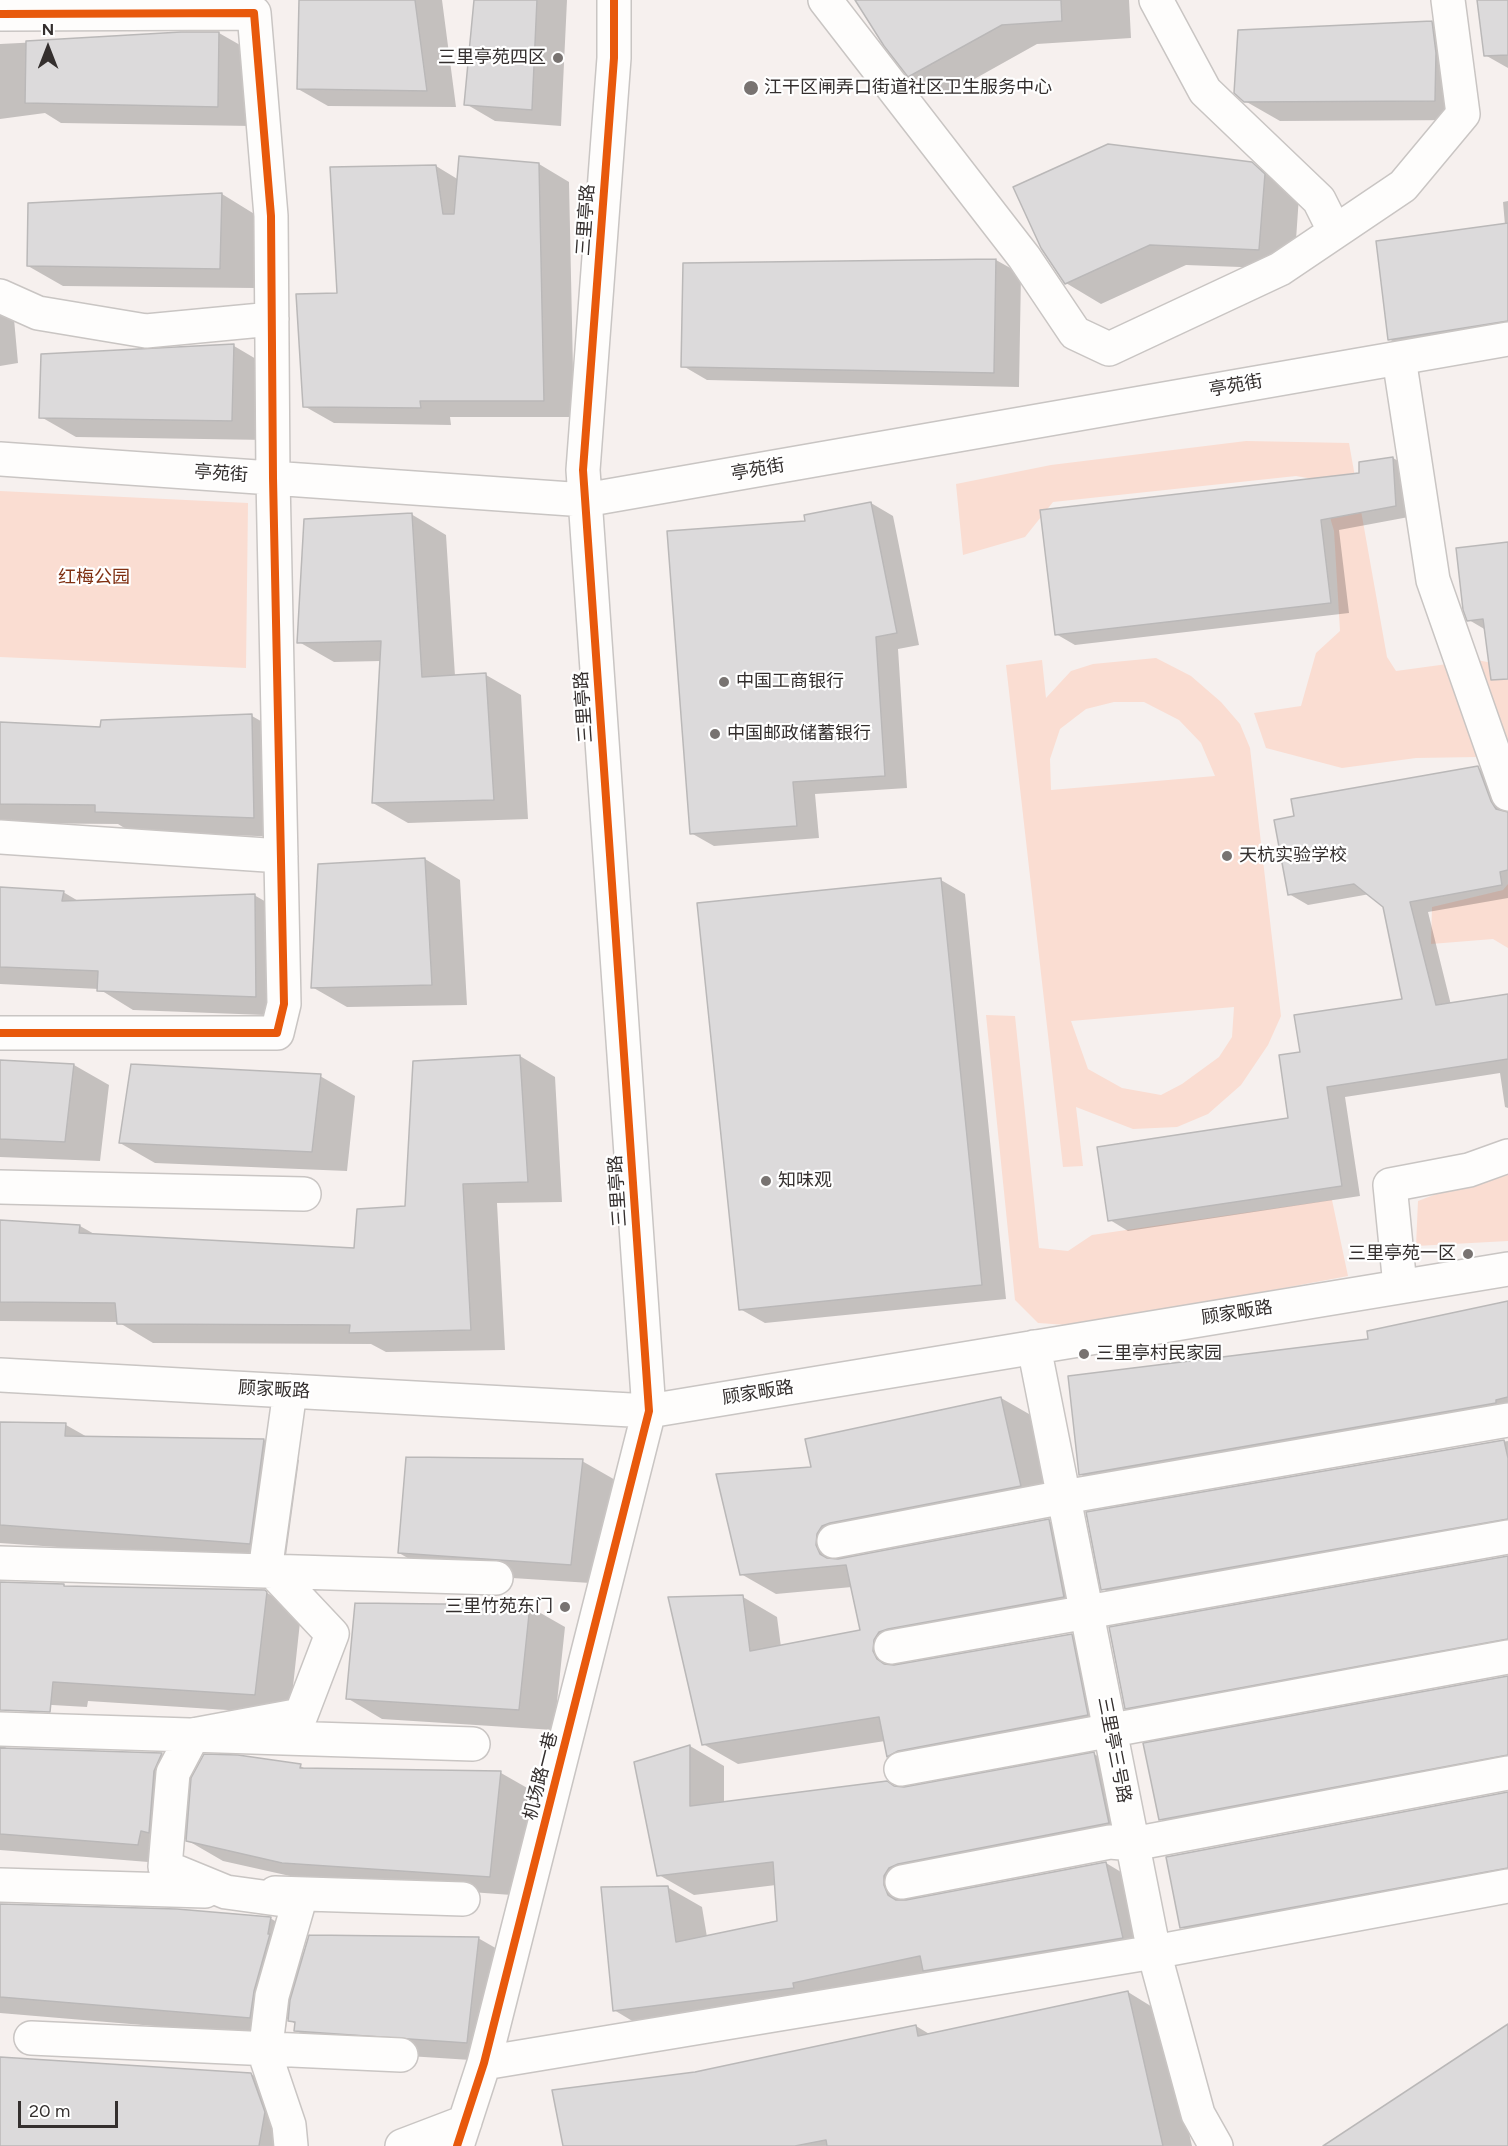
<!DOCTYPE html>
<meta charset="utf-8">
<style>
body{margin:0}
#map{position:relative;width:1508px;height:2146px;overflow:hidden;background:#f6f0ee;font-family:Figtree,sans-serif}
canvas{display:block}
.north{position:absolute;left:18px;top:18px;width:60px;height:60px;-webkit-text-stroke:4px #fff;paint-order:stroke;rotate:0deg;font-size:16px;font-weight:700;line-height:24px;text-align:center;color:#342f2e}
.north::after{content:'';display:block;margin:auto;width:21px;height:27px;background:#342f2e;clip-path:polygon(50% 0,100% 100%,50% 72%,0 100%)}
.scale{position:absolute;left:18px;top:2101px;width:100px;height:27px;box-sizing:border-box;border:3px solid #342f2e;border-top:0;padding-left:8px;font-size:18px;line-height:21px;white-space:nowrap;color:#342f2e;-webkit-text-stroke:4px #fff;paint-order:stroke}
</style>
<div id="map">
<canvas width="1508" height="2146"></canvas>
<div class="north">N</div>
<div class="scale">20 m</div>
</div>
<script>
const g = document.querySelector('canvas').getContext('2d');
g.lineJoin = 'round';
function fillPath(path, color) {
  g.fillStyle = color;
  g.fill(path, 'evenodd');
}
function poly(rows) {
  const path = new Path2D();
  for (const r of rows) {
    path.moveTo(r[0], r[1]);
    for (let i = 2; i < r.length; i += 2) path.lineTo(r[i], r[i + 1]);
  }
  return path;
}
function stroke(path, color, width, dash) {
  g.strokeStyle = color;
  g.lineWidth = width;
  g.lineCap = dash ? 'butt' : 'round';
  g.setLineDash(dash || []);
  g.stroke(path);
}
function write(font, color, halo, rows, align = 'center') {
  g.font = font + ' Figtree,"Noto Sans SC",sans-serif';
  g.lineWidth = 4.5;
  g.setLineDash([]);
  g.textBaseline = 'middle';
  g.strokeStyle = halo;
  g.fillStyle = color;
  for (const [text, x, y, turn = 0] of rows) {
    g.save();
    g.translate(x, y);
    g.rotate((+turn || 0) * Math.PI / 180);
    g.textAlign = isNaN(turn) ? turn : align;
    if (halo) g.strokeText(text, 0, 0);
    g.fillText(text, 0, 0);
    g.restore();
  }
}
fillPath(poly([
 [1246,441,1349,443,1387,657,1396,671,1477,660,1508,666,1508,810,1494,771,1478,757,1416,758,1342,768,1266,748,1254,713,1301,706,1316,653,1340,631,1334,531,1319,480,1296,476,1053,502,1025,537,963,555,956,484,1051,465],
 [0,491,248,503,246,668,0,657],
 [1156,658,1191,676,1221,702,1240,724,1250,748,1281,1016,1268,1045,1241,1085,1208,1114,1177,1127,1133,1129,1076,1107,1083,1166,1063,1167,1006,665,1042,660,1046,698,1071,671,1093,664],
 [1114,702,1144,702,1179,720,1201,743,1215,776,1051,790,1050,759,1060,729,1086,709],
 [1234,1007,1232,1037,1219,1057,1182,1084,1161,1095,1122,1088,1088,1069,1071,1021],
 [1508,884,1508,948,1493,939,1431,944,1432,907,1503,890],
 [986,1015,1015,1016,1039,1248,1068,1251,1092,1235,1332,1200,1348,1276,1082,1326,1038,1323,1015,1300],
 [1508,1163,1508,1241,1416,1246,1418,1201,1491,1173]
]), '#faddd2');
fillPath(poly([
 [300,0,442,0,456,107,328,106,298,89],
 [475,0,567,0,561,126,495,121,466,104],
 [857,0,1129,0,1131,38,1037,44,944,96,909,76],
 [1478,0,1508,0,1508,68,1485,55],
 [1431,22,1466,42,1469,120,1280,121,1245,101],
 [219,33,254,53,252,126,61,123,45,113,0,119,0,44],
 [539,164,569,182,574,417,450,417,451,425,334,423,304,406,339,295,436,166,459,180],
 [1252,164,1288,184,1299,196,1294,269,1186,265,1101,304,1066,283],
 [222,194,256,215,254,288,63,286,28,266],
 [1508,201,1508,345,1424,360,1389,339,1505,225,1503,202],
 [996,260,1021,274,1019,387,707,380,683,366,685,265],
 [0,300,13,308,18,363,0,366],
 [234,346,268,366,267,440,76,437,41,417],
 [1393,458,1412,469,1414,516,1339,530,1349,613,1075,645,1056,634],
 [871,503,893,516,919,645,898,649,907,788,815,794,819,838,714,846,691,833,807,523],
 [411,514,446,535,455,676,486,675,521,695,528,819,408,823,373,803,381,661,334,662,299,642],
 [1508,543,1508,663,1486,630,1469,620],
 [252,716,287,736,289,837,131,832,118,824,0,823,0,724,102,729],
 [1478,768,1497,779,1508,810,1508,898,1428,912,1451,1005,1508,996,1508,1108,1505,1107,1500,1073,1345,1097,1360,1196,1128,1231,1110,1220,1290,1119,1301,1053,1403,1000,1384,906,1370,894,1308,905,1289,894,1296,817],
 [425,859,460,880,467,1005,347,1007,312,987],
 [941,880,965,894,1006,1299,765,1323,740,1309],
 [0,889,63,892,80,902,254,895,289,915,291,1016,133,1010,99,989,0,984],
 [520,1056,555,1077,562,1202,497,1203,505,1350,386,1352,371,1344,153,1343,118,1322,0,1321,0,1222,80,1226,96,1235,356,1249,406,1208],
 [0,1061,74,1065,109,1085,100,1161,0,1157],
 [320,1076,355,1096,347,1171,155,1163,120,1143],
 [1508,1302,1508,1426,1115,1495,1080,1474,1370,1340],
 [1001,1398,1036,1418,1055,1506,851,1555,851,1558,1049,1521,1084,1541,1099,1617,908,1660,908,1665,1072,1635,1106,1656,1122,1735,923,1776,888,1756,885,1741,738,1764,703,1744,743,1597,777,1617,781,1647,861,1632,852,1587,776,1594,741,1574,812,1468],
 [0,1424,66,1425,89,1438,264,1440,299,1460,285,1563,0,1543],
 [1508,1441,1508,1544,1138,1610,1103,1589,1088,1513],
 [582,1461,617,1481,606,1584,434,1573,399,1553],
 [1508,1558,1508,1664,1161,1728,1126,1708],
 [0,1584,63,1585,68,1588,264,1591,301,1613,290,1714,88,1701,87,1707,0,1702],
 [356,1604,530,1607,565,1627,554,1730,382,1719,347,1698],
 [1508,1678,1508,1780,1195,1839,1160,1819],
 [0,1744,10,1750,162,1754,195,1774,300,1766,308,1770,501,1773,536,1793,525,1896,308,1880,223,1861,185,1839,184,1852,175,1850,173,1864,0,1850],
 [690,1746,724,1766,724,1803,904,1789,1094,1754,1128,1774,1143,1843,924,1888,918,1899,1106,1863,1141,1884,1157,1958,649,2031,614,2010,667,1887,702,1907,707,1937,779,1922,776,1885,694,1895,659,1875],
 [1508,1794,1508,1893,1217,1947,1182,1927],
 [0,1905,238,1914,270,1918,305,1939,302,1958,304,1959,478,1938,513,1958,502,2062,330,2051,295,2030,296,2024,287,2019,285,2037,0,2013],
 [1128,1992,1162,2013,1192,2146,565,2146,696,2074,916,2026,931,2035],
 [0,2059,251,2074,286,2094,297,2146,0,2146]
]), '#0003');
const building = poly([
 [299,0,415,0,427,91,297,89,299,0],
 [474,0,537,0,532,110,464,105,474,0],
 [855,0,1061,0,1062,21,1002,25,908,77,884,46,855,0],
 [1477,0,1508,0,1508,55,1484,56,1477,0],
 [1432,21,1436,53,1435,101,1244,102,1234,93,1238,30,1432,21],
 [181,32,219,32,218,107,25,103,26,41,181,32],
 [1108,144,1252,162,1265,174,1259,250,1150,245,1065,284,1041,248,1013,187,1108,144],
 [459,156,539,163,544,401,420,401,421,408,303,407,296,294,337,293,330,167,436,165,443,214,454,214,459,156],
 [222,193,220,269,27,266,28,203,222,193],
 [1508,223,1508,321,1388,340,1376,241,1508,223],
 [996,259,994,373,681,367,683,263,996,259],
 [234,344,232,421,39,418,41,354,234,344],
 [1393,457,1396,506,1321,520,1331,603,1055,635,1040,510,1359,473,1359,462,1393,457],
 [871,502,897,633,876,637,885,776,793,782,797,826,690,834,667,531,805,521,804,515,871,502],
 [412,513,422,677,486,673,494,800,372,803,381,641,297,643,304,519,412,513],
 [1508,542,1508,679,1491,680,1483,619,1467,621,1463,610,1456,548,1508,542],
 [252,714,254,818,95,812,95,805,0,804,0,722,100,727,101,720,252,714],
 [1478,766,1491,801,1496,809,1508,812,1508,870,1500,872,1502,885,1410,902,1436,1005,1508,994,1508,1059,1327,1087,1342,1186,1108,1221,1097,1147,1288,1118,1279,1055,1300,1052,1294,1015,1402,999,1383,907,1354,884,1288,895,1274,820,1294,816,1291,799,1478,766],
 [425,858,432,985,311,988,318,864,425,858],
 [941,878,982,1285,739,1310,697,903,941,878],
 [0,887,64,891,62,901,255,894,256,997,97,991,98,971,0,967,0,887],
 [520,1055,528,1182,463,1184,471,1330,349,1333,350,1325,117,1324,115,1303,0,1302,0,1220,80,1225,79,1233,354,1248,357,1209,405,1206,413,1061,520,1055],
 [0,1060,74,1064,65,1142,0,1139,0,1060],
 [131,1064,321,1074,312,1152,119,1143,131,1064],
 [1508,1301,1508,1397,1496,1400,1496,1403,1079,1475,1068,1376,1368,1339,1367,1331,1508,1301],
 [1001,1397,1021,1486,830,1523,822,1526,817,1534,816,1545,820,1554,827,1558,838,1559,1049,1519,1064,1597,888,1629,879,1632,874,1640,873,1651,877,1659,884,1664,894,1665,1072,1634,1088,1715,898,1751,887,1757,879,1717,702,1745,668,1597,743,1595,750,1651,860,1630,846,1565,740,1575,716,1474,811,1467,805,1439,1001,1397],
 [0,1422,66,1423,65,1436,264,1439,250,1544,0,1525,0,1422],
 [1504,1440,1508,1458,1508,1519,1101,1590,1086,1512,1504,1440],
 [406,1457,583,1459,571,1565,398,1553,406,1457],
 [1508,1556,1508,1639,1125,1709,1109,1627,1508,1556],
 [0,1582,64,1584,64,1586,265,1590,267,1592,255,1695,53,1682,50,1712,0,1710,0,1582],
 [355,1603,530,1605,519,1710,346,1699,355,1603],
 [1508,1676,1508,1755,1159,1820,1143,1743,1508,1676],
 [690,1745,690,1806,887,1781,894,1786,904,1787,1094,1752,1109,1823,898,1864,889,1868,884,1876,884,1885,888,1895,896,1900,906,1900,1106,1862,1123,1938,923,1971,920,1956,793,1983,794,1988,613,2011,601,1887,668,1886,676,1942,777,1921,773,1862,657,1876,634,1762,690,1745],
 [0,1748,162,1753,154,1771,149,1833,141,1831,138,1845,0,1834,0,1748],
 [204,1754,238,1755,301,1764,300,1768,501,1771,490,1877,282,1863,186,1841,191,1778,204,1754],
 [1508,1792,1508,1868,1180,1928,1166,1857,1508,1792],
 [0,1904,177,1909,271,1917,268,1934,270,1934,254,1991,250,2018,0,1997,0,1904],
 [309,1935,479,1937,467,2043,294,2031,295,2022,288,2021,290,2000,309,1935],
 [1128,1991,1163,2146,827,2146,826,2140,795,2146,563,2146,552,2090,695,2072,916,2025,918,2036,1128,1991],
 [1508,2024,1508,2146,1323,2146,1508,2024],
 [0,2057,251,2073,265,2112,259,2146,0,2146,0,2057]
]);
fillPath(building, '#dcdadb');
stroke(building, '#bab8b8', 1.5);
const minor = poly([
 [825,0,1024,257,1075,333,1109,349,1280,269,1403,186,1463,114,1448,0],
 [1156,0,1205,91,1319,200,1335,232],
 [0,14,254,13,271,216,273,478,284,1004,277,1033,0,1033],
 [0,296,38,313,146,331,272,319],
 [1399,358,1433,580,1508,794],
 [0,459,585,500,1508,339],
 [0,837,281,856],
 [0,1187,304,1194],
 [1400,1286,1390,1185,1469,1170,1508,1156],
 [1034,1347,1154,1952,1198,2114,1216,2146],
 [0,1375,649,1411,1508,1269],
 [290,1391,266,1564,332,1634,301,1715,193,1735,173,1773,165,1867,226,1892,299,1902,272,1996,265,2054,289,2125,291,2146],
 [834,1541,1064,1497,1508,1420],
 [0,1563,496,1578],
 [891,1647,1508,1537],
 [0,1729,473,1744],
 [901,1769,1508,1657],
 [902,1882,1110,1842,1133,1844,1508,1773],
 [0,1885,205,1891],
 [275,1893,463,1899],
 [31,2038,401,2055],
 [484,2063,1154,1952,1508,1886],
 [402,2146,465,2122],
 [457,2146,484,2063,649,1411,583,470,614,58,614,0]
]);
stroke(minor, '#c9c5c3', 36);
stroke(minor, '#fefdfc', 33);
stroke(poly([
 [0,14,254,13,271,216,273,478,284,1004,277,1033,0,1033],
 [457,2146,484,2063,649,1411,583,470,614,58,614,0]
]), '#e8590c', 8);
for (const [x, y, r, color] of [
 [558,58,6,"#787371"],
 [751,88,8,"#787371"],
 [724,682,6,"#787371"],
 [715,734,6,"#787371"],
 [1227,856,6,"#787371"],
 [766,1181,6,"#787371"],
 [1468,1254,6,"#787371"],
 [1084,1354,6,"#787371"],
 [565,1607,6,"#787371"]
]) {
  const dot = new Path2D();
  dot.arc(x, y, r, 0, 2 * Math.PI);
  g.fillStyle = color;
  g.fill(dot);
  stroke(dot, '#fff', 2);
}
write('18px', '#342f2e', '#fff', [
 ["三里亭苑四区",546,58,"right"],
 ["江干区闸弄口街道社区卫生服务中心",764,88],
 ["中国工商银行",736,682],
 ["中国邮政储蓄银行",727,734],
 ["天杭实验学校",1239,856],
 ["知味观",778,1181],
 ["三里亭苑一区",1456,1254,"right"],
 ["三里亭村民家园",1096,1354],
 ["三里竹苑东门",553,1607,"right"]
], 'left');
write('18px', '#342f2e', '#fff', [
 ["三里亭路",586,220,-86],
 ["亭苑街",1236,386,-10],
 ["亭苑街",758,470,-10],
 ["亭苑街",221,474,4],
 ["三里亭路",584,707,-94],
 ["三里亭路",618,1191,-94],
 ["顾家畈路",1237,1313,-9],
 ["顾家畈路",274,1390,3],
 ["顾家畈路",758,1393,-9],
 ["三里亭三号路",1114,1750,79],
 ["机场路一巷",541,1776,-76]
]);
write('18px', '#803113', '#fff', [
 ["红梅公园",94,578]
]);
</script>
